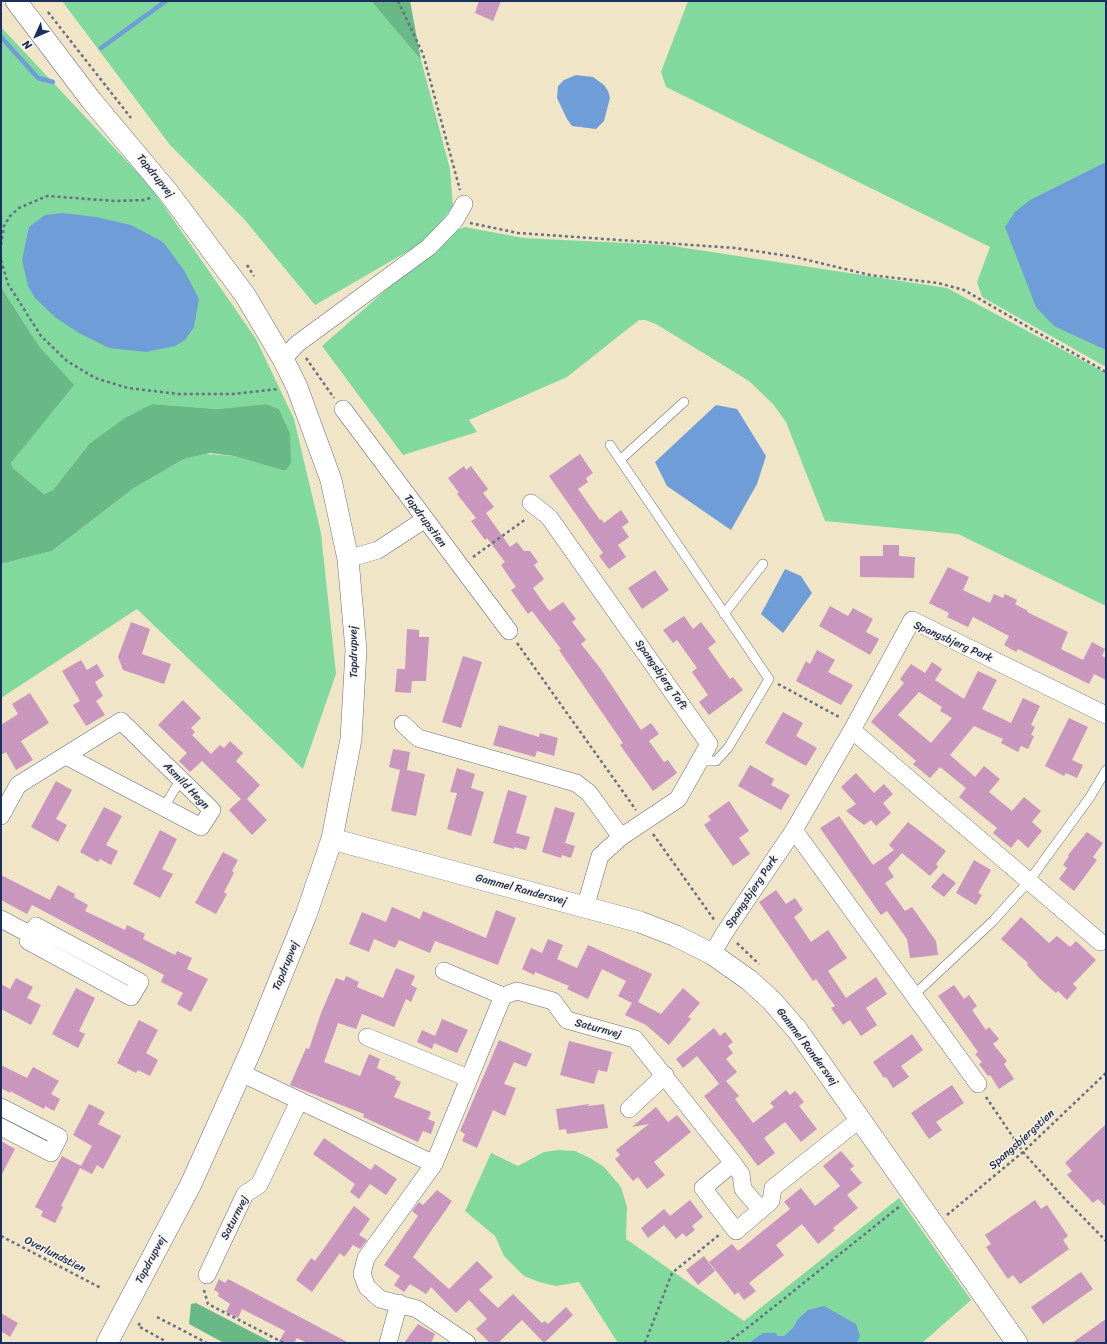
<!DOCTYPE html>
<style>
body{margin:0}
#map{position:relative;width:1107px;height:1344px;overflow:hidden;background:#f1e5c8;font-family:Sriracha,sans-serif}
canvas{display:block}
.frame{position:absolute;inset:0;border:2px solid #1b2f5e;pointer-events:none}
.north{position:absolute;left:16px;top:16px;width:40px;height:40px;-webkit-text-stroke:3px #fcf5e5;paint-order:stroke;rotate:225deg;font-size:11px;font-weight:700;line-height:16px;text-align:center;color:#1b2f5e}
.north::after{content:'';display:block;margin:auto;width:14px;height:18px;background:#1b2f5e;clip-path:polygon(50% 0,100% 100%,50% 72%,0 100%)}
</style>
<div id="map">
<canvas width="1107" height="1344"></canvas>
<div class="frame"></div>
<div class="north">N</div>
</div>
<script>
const g = document.querySelector('canvas').getContext('2d');
g.lineJoin = 'round';
function fillPath(path, color) {
  g.fillStyle = color;
  g.fill(path, 'evenodd');
}
function poly(rows) {
  const path = new Path2D();
  for (const r of rows) {
    path.moveTo(r[0], r[1]);
    for (let i = 2; i < r.length; i += 2) path.lineTo(r[i], r[i + 1]);
  }
  return path;
}
function stroke(path, color, width, dash) {
  g.strokeStyle = color;
  g.lineWidth = width;
  g.lineCap = dash ? 'butt' : 'round';
  g.setLineDash(dash || []);
  g.stroke(path);
}
function write(font, color, halo, rows, align = 'center') {
  g.font = font + ' Sriracha,sans-serif';
  g.lineWidth = 3;
  g.setLineDash([]);
  g.textBaseline = 'middle';
  g.strokeStyle = halo;
  g.fillStyle = color;
  for (const [text, x, y, turn = 0] of rows) {
    g.save();
    g.translate(x, y);
    g.rotate((+turn || 0) * Math.PI / 180);
    g.textAlign = isNaN(turn) ? turn : align;
    if (halo) g.strokeText(text, 0, 0);
    g.fillText(text, 0, 0);
    g.restore();
  }
}
fillPath(poly([
 [62,1,371,1,421,60,450,169,453,206,429,239,315,305,244,219,170,145],
 [688,1,1106,1,1106,367,982,297,977,282,990,247,666,87,661,72],
 [1,27,150,186,256,339,294,419,321,533,336,674,303,769,137,609,1,698,1,564,52,551,134,488,184,459,206,454,234,456,285,471,290,433,279,409,266,404,217,409,152,404,89,444,53,490,44,494,13,468,11,463,73,385,39,346,1,287],
 [465,227,523,238,666,245,947,288,1106,373,1106,606,958,534,825,521,786,422,773,404,749,381,656,324,645,320,639,320,567,377,469,420,477,432,403,455,322,346,446,237,454,231],
 [559,1150,575,1151,590,1158,604,1167,621,1187,627,1207,626,1239,744,1321,899,1198,971,1300,922,1343,618,1343,579,1282,556,1286,539,1282,524,1276,504,1256,495,1236,465,1211,491,1153,518,1166,544,1152]
]), '#81d99e');
fillPath(poly([
 [371,1,410,1,421,60],
 [1,287,39,346,74,385,11,463,13,468,44,494,53,490,89,444,125,418,152,404,217,409,266,404,279,409,290,433,291,463,285,471,234,456,210,453,184,459,134,488,52,551,1,564],
 [196,1303,273,1343,224,1343,189,1324,191,1304]
]), '#68b985');
fillPath(poly([
 [576,75,593,77,604,85,608,91,610,98,604,121,596,129,572,126,567,119,557,98,558,86,564,80],
 [1104,163,1106,164,1106,350,1054,326,1036,307,1005,227,1015,212,1030,200],
 [63,213,96,217,131,225,163,242,184,270,199,299,194,327,185,340,175,346,146,352,109,348,79,333,56,318,35,298,28,286,22,260,29,227,45,215],
 [716,405,737,409,766,456,757,484,731,530,667,486,655,462],
 [785,569,801,576,812,593,783,633,761,614],
 [824,1306,856,1324,860,1336,857,1343,749,1343,763,1333,775,1333,778,1336,784,1336,793,1328,798,1319,808,1310]
]), '#6f9dd8');
stroke(poly([
 [1,37,38,78,53,82],
 [101,48,166,1]
]), '#6f9dd8', 4.5);
fillPath(poly([
 [479,1,501,1,493,21,475,13],
 [580,454,593,473,586,478,588,482,578,489,600,520,601,519,604,523,621,510,629,522,622,527,629,537,618,545,626,557,609,569,599,556,603,553,549,476],
 [464,466,466,470,471,466,488,489,483,493,494,507,486,513,510,547,517,542,524,551,530,551,538,562,534,565,544,579,533,588,547,608,550,611,563,602,576,619,572,622,586,640,581,644,600,668,641,730,651,723,659,734,649,741,664,762,668,760,677,773,653,791,620,745,623,743,559,650,561,649,532,611,528,614,511,590,516,587,501,565,505,562,487,538,485,540,471,521,476,518,457,494,459,493,448,478],
 [883,545,899,545,899,556,915,557,914,578,860,577,860,556,883,556],
 [948,567,969,577,963,590,990,603,994,594,1003,598,1005,594,1017,600,1015,604,1028,611,1027,612,1068,632,1061,649,1083,660,1092,642,1105,649,1102,656,1106,658,1106,680,1094,674,1089,684,1018,649,1016,652,1004,645,1009,636,973,617,968,627,947,617,949,613,929,603],
 [655,570,669,590,642,609,628,588],
 [830,606,848,616,853,608,873,619,866,632,879,639,870,655,819,626],
 [684,616,693,629,701,622,716,642,708,648,730,679,733,677,743,690,709,715,699,702,708,695,692,672,697,668,677,640,673,643,663,630],
 [131,622,150,629,142,654,171,664,164,684,123,670,118,657],
 [407,629,419,630,419,637,429,637,426,681,412,681,411,693,395,692,397,669,405,669],
 [817,650,835,660,828,672,853,685,841,705,796,681,806,661,810,664],
 [463,656,482,662,461,728,442,722],
 [81,660,87,670,97,664,104,676,95,682,103,696,96,701,105,715,86,726,73,705,80,701,62,671],
 [932,662,942,669,935,680,964,699,978,671,997,680,982,709,1011,723,1023,698,1040,706,1031,725,1035,727,1031,735,1034,736,1028,749,1021,746,1018,752,1001,743,1003,739,974,726,950,755,975,777,984,766,1000,779,989,792,1012,811,1024,797,1041,811,1032,822,1042,831,1028,848,1018,839,1011,848,993,833,997,828,959,797,966,788,940,767,930,778,913,764,916,761,871,722,904,683,900,679,911,664,925,673],
 [919,692,942,707,940,711,952,718,931,743,898,715],
 [30,693,49,723,21,741,33,760,16,770,6,752,1,755,1,725,18,714,12,704],
 [183,700,201,718,191,728,195,732,192,735,211,754,220,745,224,748,230,741,243,753,236,761,260,785,247,799,267,820,252,835,229,810,241,799,202,761,190,772,179,761,187,753,158,725],
 [783,712,803,723,796,736,817,748,806,766,765,743],
 [1069,718,1088,727,1072,760,1083,765,1077,778,1066,773,1064,776,1045,766],
 [499,725,539,737,540,733,558,738,554,756,537,751,535,757,493,745],
 [393,749,410,752,407,770,425,774,416,816,391,811,400,770,389,767],
 [750,765,774,779,771,785,790,795,781,810,738,786],
 [457,768,475,774,471,788,484,792,471,836,447,829,457,793,450,792],
 [856,773,874,793,884,784,893,794,883,803,891,813,876,826,871,820,864,825,846,811,856,804,841,787],
 [56,781,72,790,56,819,67,825,58,842,31,827],
 [508,790,527,796,516,833,530,837,526,850,514,847,514,849,493,843],
 [729,801,749,831,739,838,750,854,733,866,704,825,711,820,708,816],
 [104,807,122,816,106,845,118,851,111,865,100,859,98,862,80,852],
 [555,807,575,813,565,843,575,846,571,858,562,855,561,858,542,852],
 [839,816,873,865,894,850,889,845,908,822,946,851,936,864,938,867,930,876,902,853,888,868,894,877,885,883,905,911,912,907,936,941,938,955,910,958,907,939,887,911,881,915,820,828],
 [160,830,177,839,162,869,173,874,160,898,133,884],
 [1087,832,1103,843,1093,857,1097,860,1074,891,1059,879,1067,868,1063,865,1069,856,1068,855],
 [223,852,238,860,232,871,234,873,224,892,227,894,216,914,195,903],
 [974,860,991,870,978,893,982,895,976,905,956,893],
 [943,873,956,883,944,897,931,887],
 [1,875,50,900,58,885,75,894,74,897,88,905,85,911,125,930,127,925,145,934,143,939,175,955,177,951,192,958,187,969,208,979,191,1012,177,1004,183,993,161,982,164,975,32,905,27,914,1,900],
 [776,890,786,904,795,898,803,910,794,917,811,942,828,930,847,958,828,971,846,998,876,977,887,994,866,1008,877,1025,861,1036,850,1020,843,1025,831,1008,835,1006,816,979,813,981,759,902],
 [392,907,420,919,423,911,486,938,496,910,516,918,498,965,435,941,430,953,399,940,395,948,374,939,369,952,349,944,362,912,386,922],
 [1021,917,1049,943,1057,936,1070,947,1076,941,1096,960,1073,984,1077,988,1067,1000,1058,991,1056,993,1040,979,1027,965,1028,963,1001,939],
 [548,939,563,945,557,959,577,968,588,945,652,974,638,1002,661,1014,683,988,700,1003,688,1017,691,1019,669,1045,646,1025,625,1015,632,1003,618,996,626,981,602,969,588,999,567,989,569,986,535,972,534,975,522,969,531,948,542,953],
 [396,968,415,976,411,985,417,988,411,1002,406,999,394,1027,362,1014,356,1029,338,1023,324,1062,360,1076,369,1054,380,1059,377,1068,396,1077,395,1079,401,1082,394,1097,431,1112,428,1119,435,1122,431,1134,423,1131,418,1142,363,1117,364,1114,290,1085,306,1048,309,1049,321,1013,336,978,344,981,346,976,359,982,357,987,383,998],
 [16,978,33,987,27,998,41,1005,31,1025,1,1009,1,984,10,989],
 [954,985,964,999,969,995,977,1006,972,1010,986,1030,989,1027,999,1039,993,1044,1007,1061,1004,1064,1014,1079,999,1089,990,1075,988,1076,979,1064,982,1062,975,1054,978,1052,938,996],
 [76,988,95,998,79,1031,85,1034,78,1048,52,1034],
 [442,1019,468,1030,457,1053,434,1043,432,1049,417,1042,422,1030,435,1036],
 [139,1020,158,1030,146,1053,158,1060,150,1076,138,1070,136,1073,117,1063],
 [714,1028,720,1036,725,1032,733,1042,728,1046,733,1053,726,1059,737,1072,726,1081,739,1096,735,1099,753,1123,774,1107,770,1103,786,1090,790,1095,795,1091,804,1102,799,1106,817,1129,801,1142,785,1122,764,1138,775,1153,758,1166,704,1096,719,1084,713,1076,697,1056,683,1068,676,1059],
 [912,1034,923,1050,901,1066,909,1077,893,1088,886,1077,884,1078,873,1062],
 [499,1040,532,1054,526,1067,514,1062,504,1084,516,1088,505,1116,493,1110,477,1148,462,1141,465,1134,460,1131],
 [569,1041,612,1052,607,1072,598,1070,594,1084,560,1075],
 [1,1065,27,1078,33,1067,59,1081,51,1094,60,1099,54,1111,45,1106,44,1109,10,1091,10,1093,1,1088],
 [952,1085,964,1103,936,1122,942,1130,929,1139,911,1113],
 [89,1104,105,1112,98,1124,121,1136,103,1169,97,1165,92,1174,80,1168,61,1206,63,1207,55,1223,41,1216,43,1211,35,1207,62,1156,81,1166,92,1146,73,1135],
 [589,1104,588,1106,604,1104,608,1128,567,1134,566,1129,559,1130,556,1109],
 [656,1107,668,1122,677,1115,691,1132,654,1162,665,1175,647,1189,638,1177,633,1181,615,1159,620,1155,616,1150,649,1124,632,1127],
 [1106,1124,1106,1207,1098,1199,1093,1203,1067,1175,1072,1171,1065,1163],
 [324,1138,371,1170,375,1164,397,1179,386,1195,370,1184,359,1199,350,1192,355,1184,313,1154],
 [1,1141,15,1149,1,1176],
 [841,1151,854,1166,850,1169,862,1183,847,1195,858,1208,833,1228,835,1230,818,1244,802,1224,776,1245,784,1255,749,1283,756,1291,744,1300,738,1292,735,1295,709,1262,732,1244,738,1251,790,1209,784,1202,801,1188,815,1206,840,1186,823,1166],
 [437,1190,452,1201,413,1257,449,1289,477,1261,493,1277,479,1290,498,1308,513,1294,542,1323,545,1321,548,1324,566,1307,573,1315,544,1343,522,1320,498,1343,490,1343,476,1329,487,1319,469,1300,456,1313,431,1287,426,1294,410,1284,404,1292,394,1285,400,1276,384,1265,418,1216,412,1211,419,1202,423,1205],
 [690,1200,703,1217,692,1226,695,1230,686,1237,683,1233,676,1239,664,1225,648,1238,641,1228,664,1209,670,1216],
 [1035,1200,1041,1209,1047,1205,1068,1236,1063,1240,1069,1249,1020,1284,1013,1275,1008,1279,1003,1272,986,1247,991,1244,985,1235],
 [354,1206,370,1219,359,1235,367,1240,360,1249,353,1245,344,1257,340,1253,312,1292,296,1280,311,1258,315,1261],
 [704,1256,715,1271,698,1285,686,1270],
 [1081,1272,1093,1289,1043,1324,1031,1307],
 [219,1279,225,1283,228,1279,349,1343,307,1343,297,1338,294,1343,278,1343,285,1331,242,1309,238,1318,226,1312,230,1304,218,1296,219,1293,214,1290],
 [1,1313,18,1323,10,1337,1,1331],
 [1106,1319,1106,1343,1072,1343],
 [418,1324,435,1334,431,1343,404,1343]
]), '#c997bd');
const service = poly([
 [610,445,769,679,728,748,716,761,699,761],
 [620,460,684,402],
 [724,614,763,564],
 [164,807,181,779],
 [914,995,993,921,1029,881,1090,797,1106,770]
]);
const minor = poly([
 [283,359,297,344,429,247,455,220,464,204],
 [343,409,509,631],
 [531,503,549,517,709,744,678,799,621,837],
 [348,559,378,550,424,520],
 [403,724,418,738,576,783,589,793,621,837,600,856,585,908],
 [852,730,1100,942],
 [1,816,18,785,121,721,212,810,201,827,66,756],
 [794,830,978,1084],
 [1,919,31,935],
 [36,926,140,982,131,997,28,941,36,926],
 [712,954,725,932,794,830,852,730,912,620,1106,715],
 [444,971,503,996,517,991,553,1001,567,1020,635,1039,733,1163,741,1174,743,1189,761,1210],
 [367,1037,468,1078],
 [241,1073,434,1164],
 [1,1107,59,1137,51,1153,1,1127],
 [629,1109,665,1075],
 [733,1163,703,1188,736,1231,771,1201,773,1188,860,1119],
 [207,1275,245,1194,259,1185,299,1101],
 [388,1343,399,1303],
 [467,1343,417,1309,380,1299,367,1287,362,1274,366,1258,434,1164,503,996]
]);
const tertiary = poly([
 [16,1,91,100,168,192,245,295,283,359,297,387,331,480,348,559,356,650,351,739,332,839,306,915,252,1048,191,1184,107,1343],
 [332,839,640,922,676,936,712,954,749,980,772,1001,798,1031,1017,1343]
]);
stroke(service, '#666f83', 10);
stroke(minor, '#666f83', 18);
stroke(tertiary, '#666f83', 22);
stroke(poly([
 [398,1,423,54,460,190],
 [48,12,131,118],
 [470,223,518,233,735,248,795,257,870,275,938,283,964,290,1106,372],
 [1,245,4,226,10,216,19,208,47,196,115,201,144,200,150,198],
 [1,260,8,284,41,336,67,361,95,378,128,388,178,394,233,394,278,389],
 [247,265,254,276],
 [306,358,334,398],
 [473,557,526,519],
 [517,643,636,810],
 [778,684,841,718],
 [653,834,715,921],
 [737,943,759,964],
 [986,1097,1023,1152,1064,1198,1106,1241],
 [947,1215,1023,1152,1106,1073],
 [1,1236,101,1288],
 [204,1290,208,1304,284,1343],
 [157,1317,207,1343],
 [140,1323,138,1326,165,1341,165,1343],
 [645,1343,672,1273,719,1235],
 [727,1343,751,1325,900,1206]
]), '#666f83', 2.5, [3, 3]);
stroke(service, '#fff', 9);
stroke(minor, '#fff', 17);
stroke(tertiary, '#fff', 21);
write('11px', '#1b2f5e', '#fcf5e5', [
 ["Tapdrupvej",155,176,51],
 ["Tapdrupstien",425,521,53],
 ["Spangsbjerg Park",953,642,24],
 ["Tapdrupvej",354,652,-91],
 ["Spangsbjerg Toft",661,675,55],
 ["Asmild Hegn",186,786,46],
 ["Gammel Randersvej",521,890,15],
 ["Spangsbjerg Park",752,892,-56],
 ["Tapdrupvej",286,966,-68],
 ["Saturnvej",598,1029,15],
 ["Gammel Randersvej",807,1047,53],
 ["Spangsbjergstien",1022,1140,-42],
 ["Saturnvej",235,1218,-63],
 ["Overlundstien",55,1255,27],
 ["Tapdrupvej",151,1260,-62]
]);
</script>
